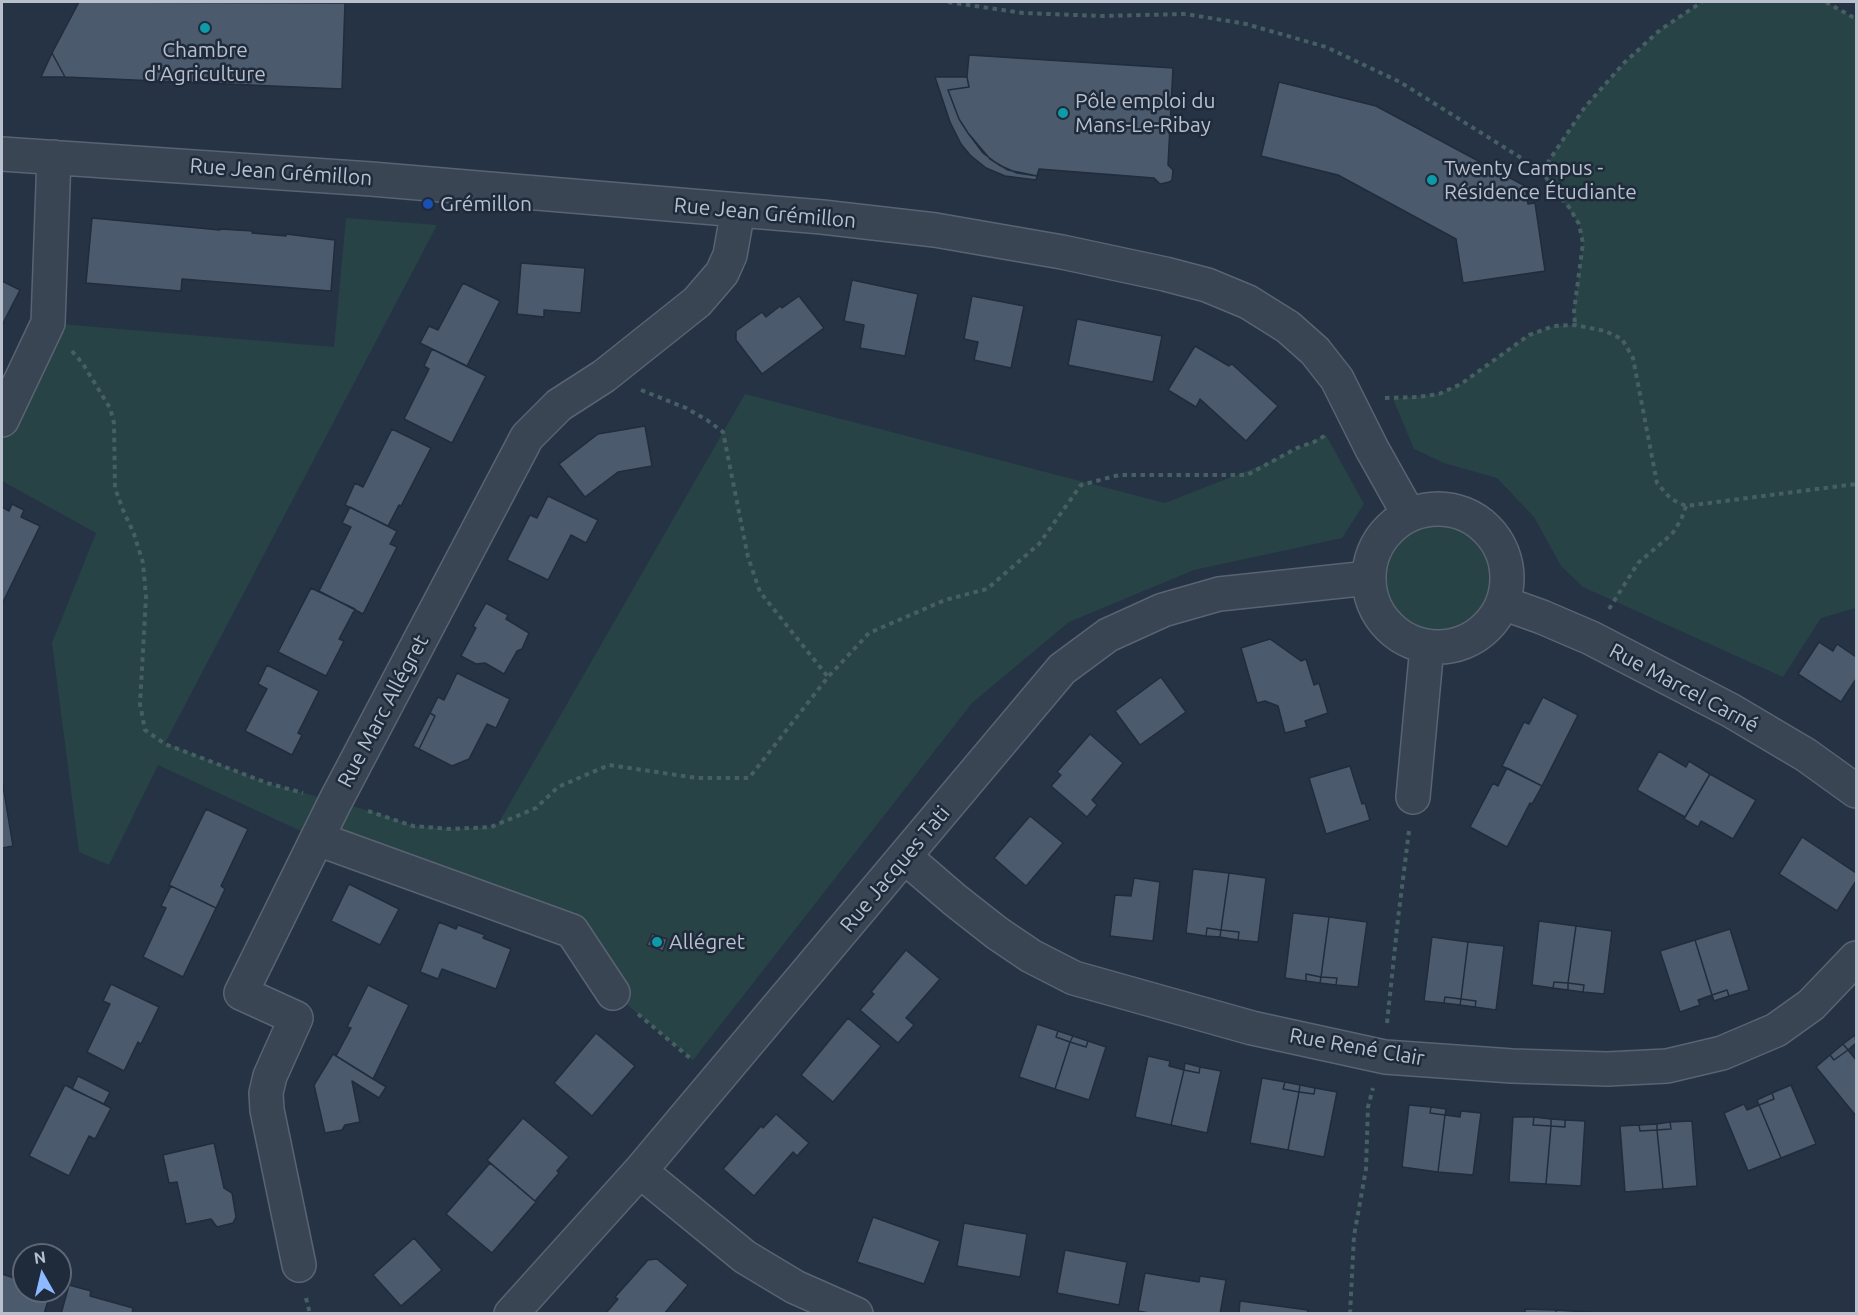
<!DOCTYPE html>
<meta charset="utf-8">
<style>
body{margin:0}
#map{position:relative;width:1858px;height:1315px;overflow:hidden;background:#253345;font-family:Ubuntu,sans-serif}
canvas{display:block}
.frame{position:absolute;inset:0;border:3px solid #b8c0ce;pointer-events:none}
.north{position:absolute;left:12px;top:1243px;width:60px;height:60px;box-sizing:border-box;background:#1f2a3a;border:2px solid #5c6675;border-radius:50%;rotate:352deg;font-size:16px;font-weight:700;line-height:24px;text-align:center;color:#b8c0ce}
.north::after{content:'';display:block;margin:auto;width:21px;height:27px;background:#8cb9ff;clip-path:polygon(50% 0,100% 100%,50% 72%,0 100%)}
</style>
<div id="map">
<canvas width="1858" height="1315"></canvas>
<div class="frame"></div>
<div class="north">N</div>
</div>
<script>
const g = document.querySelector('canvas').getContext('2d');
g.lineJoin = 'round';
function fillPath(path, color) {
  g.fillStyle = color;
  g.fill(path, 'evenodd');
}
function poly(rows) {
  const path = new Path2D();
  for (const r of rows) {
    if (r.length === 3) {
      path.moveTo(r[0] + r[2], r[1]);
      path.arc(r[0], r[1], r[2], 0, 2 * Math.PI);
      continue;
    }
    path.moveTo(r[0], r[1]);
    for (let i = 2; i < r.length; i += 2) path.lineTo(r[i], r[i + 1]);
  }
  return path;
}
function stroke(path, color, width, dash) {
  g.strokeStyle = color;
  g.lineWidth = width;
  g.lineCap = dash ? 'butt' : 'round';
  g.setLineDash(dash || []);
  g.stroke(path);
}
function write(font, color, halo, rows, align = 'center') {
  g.font = font + ' Ubuntu,sans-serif';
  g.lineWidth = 5;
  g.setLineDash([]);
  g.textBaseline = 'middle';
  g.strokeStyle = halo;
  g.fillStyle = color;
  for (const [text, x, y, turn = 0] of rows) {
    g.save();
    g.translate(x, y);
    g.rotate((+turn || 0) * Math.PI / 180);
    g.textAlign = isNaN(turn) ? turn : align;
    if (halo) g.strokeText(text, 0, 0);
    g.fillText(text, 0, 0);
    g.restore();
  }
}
fillPath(poly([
 [1702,2,1826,2,1856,19,1856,608,1821,618,1783,677,1583,587,1561,566,1534,517,1497,478,1444,463,1414,449,1393,399,1439,394,1461,384,1529,335,1554,326,1575,325,1574,311,1583,243,1579,224,1542,171,1585,107,1624,63,1660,30],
 [346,218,437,225,165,743,267,783,377,813,413,826,451,829,491,827,498,824,745,394,1165,503,1267,463,1326,435,1364,504,1342,538,1194,570,1069,622,972,703,693,1060,613,993,572,931,318,839,158,765,109,865,79,852,52,643,96,533,2,481,2,420,48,323,334,347],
 [1439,578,52]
]), '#274346');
const building = poly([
 [79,2,345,3,342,89,65,77,52,53,79,2],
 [52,53,65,77,41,77,52,53],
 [969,55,1173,68,1168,165,1173,170,1172,180,1169,182,1160,184,1154,178,1039,169,1037,176,1017,173,999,165,983,153,968,133,959,119,948,90,969,87,967,77,969,55],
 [935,77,967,77,969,87,948,90,959,119,968,133,990,159,1008,170,1037,176,1036,180,1005,176,986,168,970,155,961,144,950,122,935,77],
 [1279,82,1376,106,1525,186,1528,204,1535,203,1545,271,1463,283,1456,239,1338,175,1261,156,1279,82],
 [92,218,220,230,220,229,253,231,252,233,286,236,286,234,335,240,331,291,182,279,181,291,86,283,92,218],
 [521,263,585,268,581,313,544,310,544,317,517,314,521,263],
 [852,280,918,294,905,356,860,348,864,325,844,321,852,280],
 [2,281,20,290,2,325,2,281],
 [463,283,500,301,467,366,420,343,429,326,438,330,463,283],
 [799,296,824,328,762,374,736,340,736,331,762,312,766,317,780,306,782,308,799,296],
 [972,296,1024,306,1011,368,974,360,978,342,964,339,972,296],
 [1077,319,1162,336,1153,382,1068,365,1077,319],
 [1195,346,1229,366,1232,364,1278,406,1246,441,1200,399,1196,407,1168,390,1195,346],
 [432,349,486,376,452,443,404,419,429,369,424,366,432,349],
 [645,426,652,466,618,472,585,497,559,464,598,434,645,426],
 [392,429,431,448,401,506,399,505,388,526,345,505,355,483,363,487,392,429],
 [548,496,598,520,586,543,571,535,548,580,507,560,530,515,537,518,548,496],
 [12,504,24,510,21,517,40,526,2,604,2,507,9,511,12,504],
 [350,507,397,531,390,544,397,547,363,614,319,591,351,527,342,523,350,507],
 [311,588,355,609,339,639,344,641,326,676,278,652,311,588],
 [486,603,508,615,506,619,529,633,522,649,517,651,504,674,485,663,476,664,461,656,476,628,473,626,486,603],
 [1270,639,1301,661,1306,659,1314,685,1319,683,1328,713,1305,721,1307,727,1285,733,1278,706,1265,701,1257,703,1241,648,1270,639],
 [1819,642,1833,651,1837,644,1856,657,1856,679,1841,702,1798,674,1819,642],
 [267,665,319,691,298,733,302,735,292,755,245,731,267,689,258,684,267,665],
 [457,673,510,699,496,728,487,724,469,759,452,766,419,749,435,716,430,713,438,697,444,700,457,673],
 [1161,677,1186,712,1140,745,1115,711,1161,677],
 [1543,697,1578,715,1542,786,1502,766,1524,722,1529,724,1543,697],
 [430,713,435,716,419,749,413,746,430,713],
 [1090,734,1123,763,1092,800,1097,805,1087,817,1051,786,1061,775,1057,772,1090,734],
 [1659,751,1686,767,1689,761,1710,774,1685,817,1637,790,1659,751],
 [1350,766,1362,804,1365,803,1370,820,1326,834,1309,778,1350,766],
 [1507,768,1542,786,1532,804,1530,803,1507,847,1470,827,1493,783,1498,786,1507,768],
 [1710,774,1756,800,1733,839,1701,821,1698,827,1684,819,1710,774],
 [2,780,13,846,2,848,2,780],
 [206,809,248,829,221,886,225,889,216,908,169,885,206,809],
 [1030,816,1063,843,1026,886,994,858,1030,816],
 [1802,837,1856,873,1856,881,1837,911,1779,874,1802,837],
 [1193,869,1229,873,1221,930,1207,928,1206,936,1186,933,1193,869],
 [1229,873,1266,878,1258,942,1238,940,1239,932,1221,930,1229,873],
 [1134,878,1160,882,1153,941,1110,936,1115,895,1131,896,1134,878],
 [349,884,399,909,380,945,331,921,349,884],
 [171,886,216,908,183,977,143,957,166,908,161,906,171,886],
 [1293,913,1329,917,1321,977,1306,974,1306,981,1285,978,1293,913],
 [1329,917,1367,922,1358,987,1336,985,1337,978,1321,977,1329,917],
 [1539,921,1576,926,1568,983,1554,982,1553,988,1532,985,1539,921],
 [439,922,456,929,458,925,485,935,483,938,511,949,496,989,442,969,438,979,420,972,439,922],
 [1576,926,1612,931,1604,994,1583,992,1584,985,1568,983,1576,926],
 [1207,928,1221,930,1220,937,1206,936,1207,928],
 [1730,929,1749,990,1729,996,1727,990,1712,995,1695,940,1730,929],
 [1221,930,1239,932,1238,940,1220,937,1221,930],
 [652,934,667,939,663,951,647,945,652,934],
 [1432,937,1468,942,1461,999,1445,997,1444,1003,1424,1001,1432,937],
 [1695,940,1712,995,1698,1000,1700,1005,1680,1012,1660,951,1695,940],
 [1468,942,1504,946,1496,1010,1475,1007,1476,1001,1461,999,1468,942],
 [906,950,940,979,906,1018,914,1025,898,1043,860,1010,874,994,871,992,906,950],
 [1306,974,1321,977,1320,983,1306,981,1306,974],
 [1321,977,1337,978,1336,985,1320,983,1321,977],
 [1554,982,1568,983,1568,990,1553,988,1554,982],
 [1568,983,1584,985,1583,992,1568,990,1568,983],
 [111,984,159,1007,141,1044,138,1042,124,1071,87,1052,110,1004,103,1001,111,984],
 [368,985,409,1005,373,1079,336,1056,351,1028,347,1027,368,985],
 [1727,990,1729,996,1714,1001,1712,995,1727,990],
 [1445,997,1461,999,1460,1005,1444,1003,1445,997],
 [1461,999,1476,1001,1475,1007,1460,1005,1461,999],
 [848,1018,881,1046,833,1102,801,1075,848,1018],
 [1037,1024,1058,1031,1056,1037,1070,1042,1055,1089,1019,1077,1037,1024],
 [1058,1031,1073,1036,1070,1042,1056,1037,1058,1031],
 [596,1033,635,1066,592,1116,554,1083,596,1033],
 [1855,1035,1856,1043,1848,1050,1843,1044,1855,1035],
 [1073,1036,1088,1041,1086,1047,1070,1042,1073,1036],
 [1088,1041,1106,1047,1089,1100,1055,1089,1070,1042,1086,1047,1088,1041],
 [1843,1044,1848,1050,1834,1060,1830,1055,1843,1044],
 [1848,1050,1856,1060,1856,1116,1816,1067,1830,1055,1834,1060,1848,1050],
 [333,1054,386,1087,379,1098,352,1081,360,1122,345,1125,342,1130,325,1133,314,1085,333,1054],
 [1148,1056,1170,1061,1169,1066,1184,1070,1171,1125,1135,1117,1148,1056],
 [1185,1063,1200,1067,1199,1073,1184,1070,1185,1063],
 [1200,1067,1221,1071,1207,1133,1171,1125,1184,1070,1199,1073,1200,1067],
 [78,1076,110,1092,104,1104,72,1089,78,1076],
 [1262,1078,1285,1082,1283,1089,1299,1092,1288,1150,1250,1143,1262,1078],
 [1285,1082,1300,1085,1299,1092,1283,1089,1285,1082],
 [65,1085,111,1108,95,1139,89,1136,69,1176,29,1156,65,1085],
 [1300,1085,1315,1088,1314,1094,1299,1092,1300,1085],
 [1791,1085,1816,1144,1781,1158,1759,1105,1774,1099,1772,1093,1791,1085],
 [1315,1088,1337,1092,1324,1157,1288,1150,1299,1092,1314,1094,1315,1088],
 [1772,1093,1774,1099,1759,1105,1757,1100,1772,1093],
 [1744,1104,1747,1110,1759,1105,1781,1158,1748,1171,1724,1113,1744,1104],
 [1409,1105,1431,1107,1430,1113,1445,1115,1438,1172,1402,1167,1409,1105],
 [1431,1107,1446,1109,1445,1115,1430,1113,1431,1107],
 [1461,1111,1481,1113,1473,1175,1438,1172,1445,1115,1460,1117,1461,1111],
 [776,1114,809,1143,797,1156,793,1152,754,1196,723,1169,761,1126,763,1128,776,1114],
 [1513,1117,1534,1117,1533,1125,1551,1126,1546,1184,1509,1182,1513,1117],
 [1534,1117,1551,1119,1551,1126,1533,1125,1534,1117],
 [523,1118,569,1157,557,1171,559,1173,535,1201,487,1160,523,1118],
 [1551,1119,1565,1120,1565,1127,1551,1126,1551,1119],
 [1565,1120,1585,1121,1581,1186,1546,1184,1551,1126,1565,1127,1565,1120],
 [1692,1121,1697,1186,1663,1189,1657,1130,1671,1129,1670,1122,1692,1121],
 [1670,1122,1671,1129,1657,1130,1657,1124,1670,1122],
 [1657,1124,1657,1130,1640,1131,1639,1125,1657,1124],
 [1639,1125,1640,1131,1657,1130,1663,1189,1625,1192,1620,1126,1639,1125],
 [214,1143,224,1188,232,1193,236,1217,233,1223,217,1227,211,1219,186,1224,177,1182,169,1183,163,1155,214,1143],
 [490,1163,536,1202,492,1253,446,1214,490,1163],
 [873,1217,940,1241,924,1284,857,1262,873,1217],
 [964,1223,1027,1234,1020,1277,957,1266,964,1223],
 [414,1238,442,1270,401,1306,373,1275,414,1238],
 [1065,1250,1127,1262,1119,1305,1057,1293,1065,1250],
 [657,1259,688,1285,664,1314,606,1313,618,1299,615,1297,648,1260,657,1259],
 [23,1271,24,1291,51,1291,44,1314,2,1314,2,1274,20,1280,23,1271],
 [1145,1273,1199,1282,1200,1276,1226,1280,1220,1314,1155,1314,1138,1311,1145,1273],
 [69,1285,91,1291,90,1296,133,1308,132,1314,61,1314,69,1285],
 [1240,1301,1308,1310,1307,1314,1239,1314,1240,1301],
 [1525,1309,1556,1310,1556,1314,1525,1314,1525,1309],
 [1556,1310,1616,1314,1556,1314,1556,1310]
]);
fillPath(building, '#4c5a6e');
stroke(building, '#212c3c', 1.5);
const minor = poly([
 [2,154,371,179,822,217,935,230,1062,252,1165,274,1207,285,1248,302,1288,327,1315,351,1337,379,1372,449,1409,515],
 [2,420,48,323,54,157],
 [1438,578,69],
 [1503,603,1542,617,1591,638,1730,710,1806,755,1856,791],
 [1413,797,1427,646],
 [318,839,572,931,613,993],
 [905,857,955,900,997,933,1031,956,1074,978,1252,1028,1385,1057,1512,1066,1607,1069,1667,1066,1722,1053,1776,1030,1811,1005,1856,958],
 [640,1171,745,1257,795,1287,856,1314],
 [299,1265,267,1110,266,1093,270,1076,296,1018,241,993,335,802,527,437,559,405,604,376,697,302,722,273,730,255,738,210],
 [511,1314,640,1171,1062,669,1108,635,1163,610,1219,594,1369,578]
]);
stroke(minor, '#596372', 36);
stroke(poly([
 [948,2,1023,13,1101,16,1186,14,1246,24,1326,47,1400,82,1542,171,1556,193,1569,207,1579,224,1583,243,1574,311,1575,325],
 [1826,2,1856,19],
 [1542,171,1585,107,1624,63,1660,30,1702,2],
 [72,351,83,364,110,408,114,423,115,488,123,510,134,534,143,563,146,597,140,704,145,730,165,744,267,783,303,793],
 [641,390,686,408,707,420,723,432,748,557,760,592,828,677],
 [1385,398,1418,397,1439,394,1461,384,1529,335,1554,326,1575,325,1605,331,1622,339,1633,358,1657,483,1671,499,1686,506,1856,484],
 [1609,609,1638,563,1672,534,1681,520,1686,506],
 [368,811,413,826,451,829,491,827,536,808,558,787,609,765,697,778,749,778,828,677,869,633,945,600,987,589,1039,544,1081,485,1119,475,1247,475,1297,448,1314,442,1326,435,1325,434],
 [638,1014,690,1058],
 [1387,1023,1398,919,1409,831],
 [306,1298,310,1314],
 [1350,1314,1354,1236,1366,1169,1368,1107,1373,1088]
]), '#465f62', 4, [4.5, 4.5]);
stroke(minor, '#3a4554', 33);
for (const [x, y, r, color] of [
 [205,28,6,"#0f9aa8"],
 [1063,113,6,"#0f9aa8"],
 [1432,180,6,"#0f9aa8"],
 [428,204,6,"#1a4fb4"],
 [657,942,6,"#0f9aa8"]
]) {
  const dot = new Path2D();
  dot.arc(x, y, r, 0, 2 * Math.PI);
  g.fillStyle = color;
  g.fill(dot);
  stroke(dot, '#1f2a3a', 2);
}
write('21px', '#b8c0ce', '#1f2a3a', [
 ["Chambre",205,50,"center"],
 ["d'Agriculture",205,74,"center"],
 ["Pôle emploi du",1075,101],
 ["Mans-Le-Ribay",1075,125],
 ["Twenty Campus -",1444,168],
 ["Résidence Étudiante",1444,192],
 ["Grémillon",440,204],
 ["Allégret",669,942]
], 'left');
write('21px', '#b8c0ce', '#1f2a3a', [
 ["Rue Jean Grémillon",281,172,4],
 ["Rue Jean Grémillon",765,213,5],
 ["Rue Marcel Carné",1684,688,28],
 ["Rue Marc Allégret",383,711,-62],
 ["Rue Jacques Tati",895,869,-50],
 ["Rue René Clair",1357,1047,10]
]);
</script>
